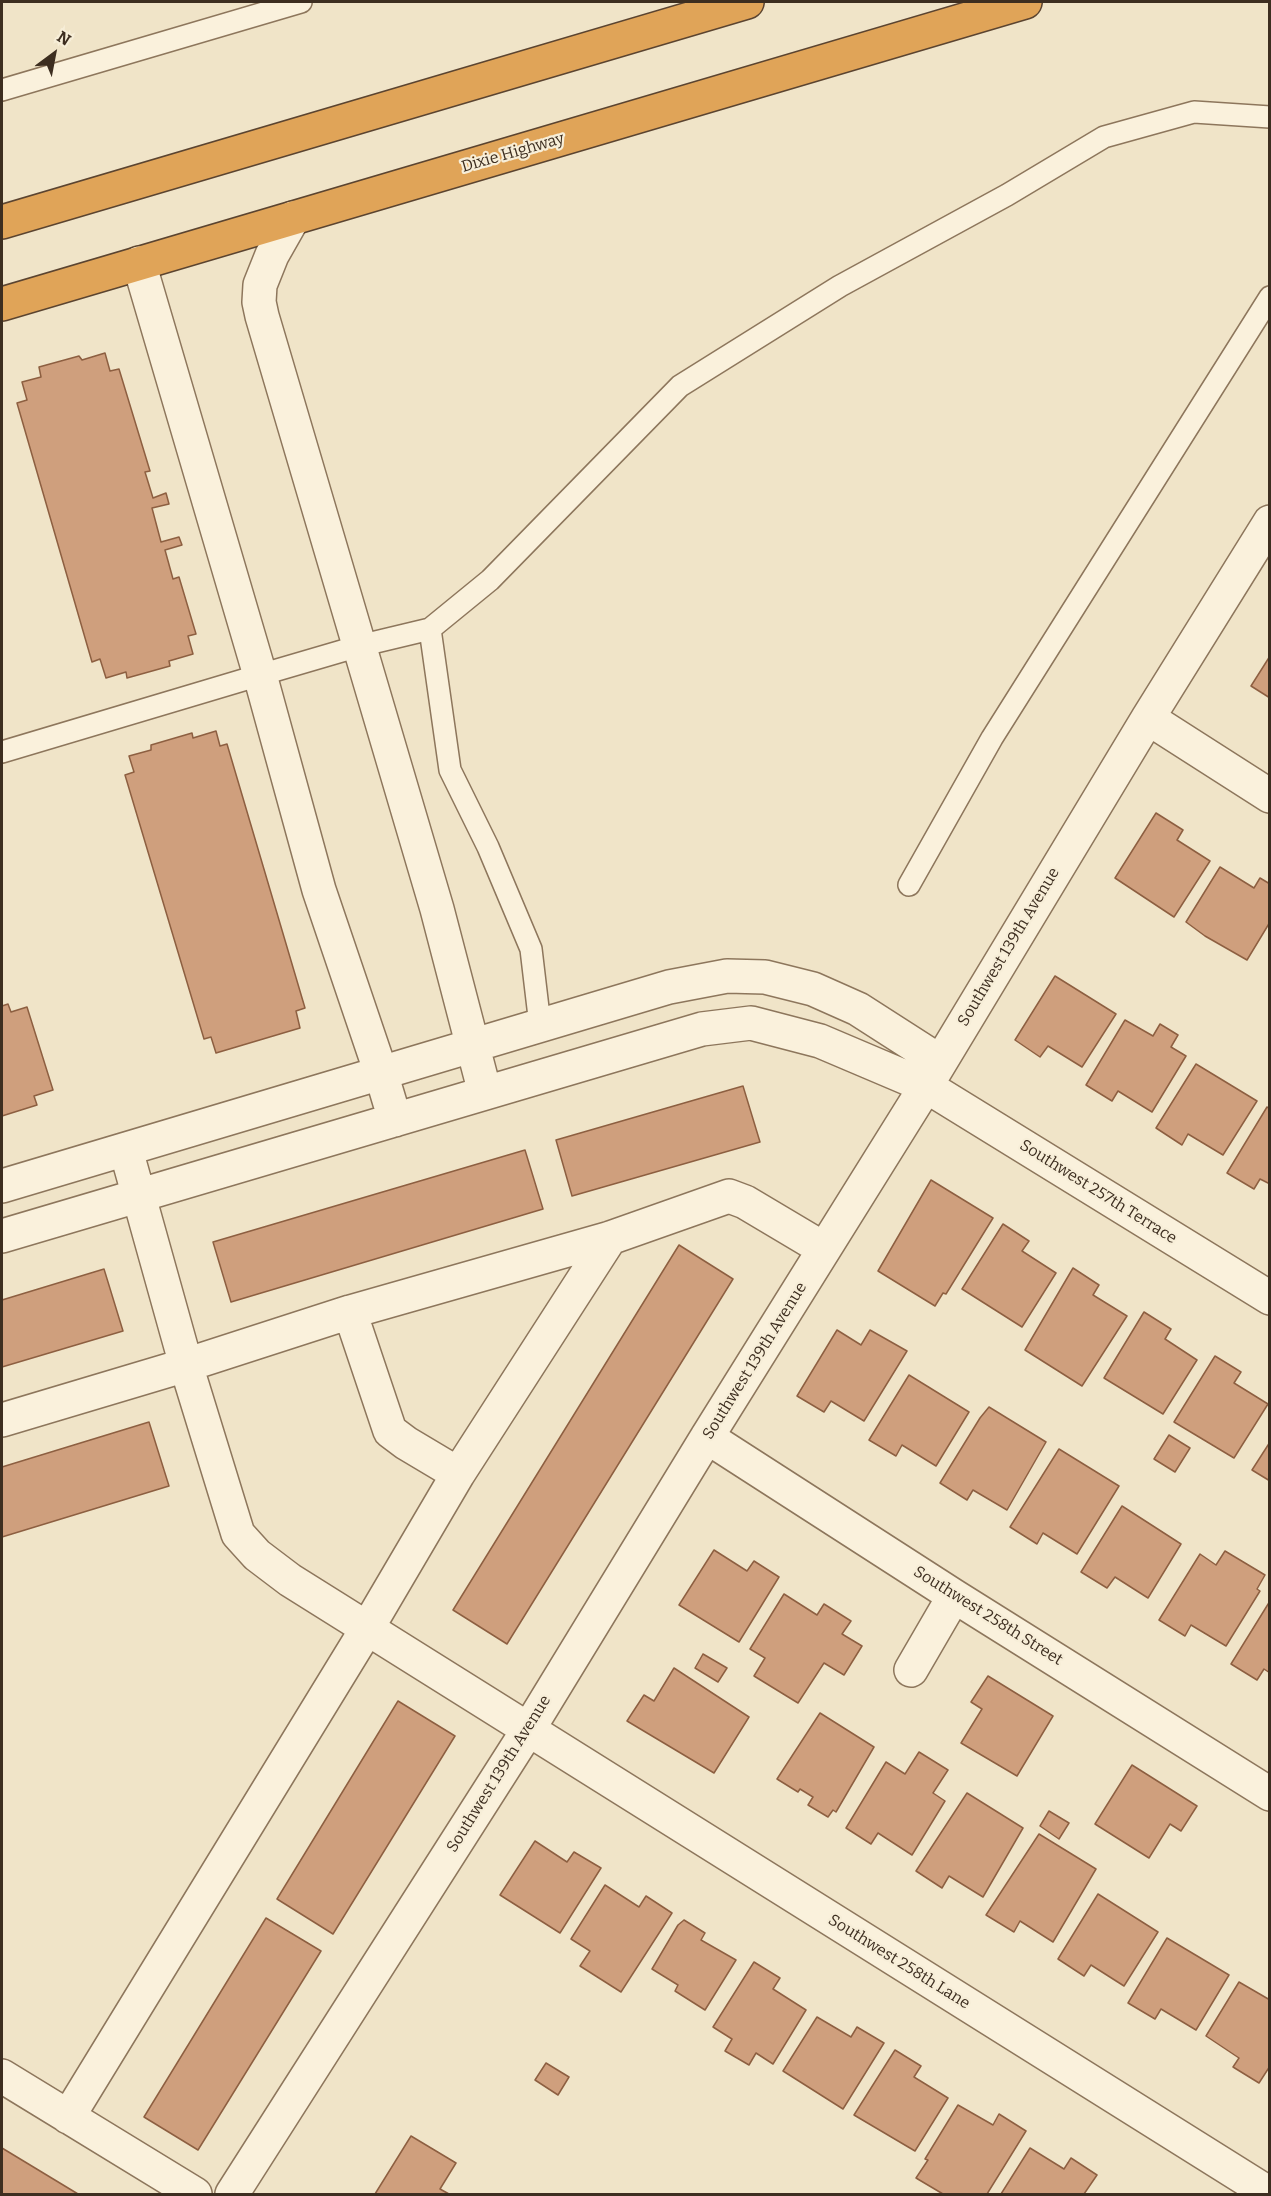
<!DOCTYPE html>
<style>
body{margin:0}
#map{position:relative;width:1271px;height:2196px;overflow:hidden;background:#f0e4c8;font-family:Bitter,serif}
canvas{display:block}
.frame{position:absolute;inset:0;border:3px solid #3d2e20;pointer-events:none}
.north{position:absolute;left:24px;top:24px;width:60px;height:60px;-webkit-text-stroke:4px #f7eed8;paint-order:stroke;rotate:32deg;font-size:16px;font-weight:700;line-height:24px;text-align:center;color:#3d2e20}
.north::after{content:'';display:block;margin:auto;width:21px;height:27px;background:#3d2e20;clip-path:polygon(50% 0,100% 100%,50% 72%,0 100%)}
</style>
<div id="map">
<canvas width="1271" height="2196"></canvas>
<div class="frame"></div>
<div class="north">N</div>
</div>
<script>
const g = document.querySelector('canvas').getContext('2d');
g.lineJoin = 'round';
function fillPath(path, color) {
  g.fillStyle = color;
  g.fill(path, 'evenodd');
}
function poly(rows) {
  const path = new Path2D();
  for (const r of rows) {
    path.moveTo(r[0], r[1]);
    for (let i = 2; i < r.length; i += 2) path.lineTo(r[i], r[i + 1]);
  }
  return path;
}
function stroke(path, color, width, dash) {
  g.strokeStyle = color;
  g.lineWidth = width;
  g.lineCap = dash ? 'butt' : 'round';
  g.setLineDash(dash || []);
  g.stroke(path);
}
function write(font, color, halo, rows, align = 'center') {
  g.font = font + ' Bitter,serif';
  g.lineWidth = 4.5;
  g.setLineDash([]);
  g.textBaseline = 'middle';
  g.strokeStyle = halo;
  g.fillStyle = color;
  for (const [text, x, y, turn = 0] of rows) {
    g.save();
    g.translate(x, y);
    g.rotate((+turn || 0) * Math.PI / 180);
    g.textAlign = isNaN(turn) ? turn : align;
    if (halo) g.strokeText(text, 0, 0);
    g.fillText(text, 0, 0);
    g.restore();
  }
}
const building = poly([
 [105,353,110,371,119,369,150,471,145,472,153,498,166,493,169,504,152,508,161,542,179,537,182,545,165,550,173,579,179,577,196,634,188,636,193,654,169,661,170,666,127,678,126,672,106,678,100,659,92,662,17,403,27,400,22,382,41,377,39,367,79,356,82,360,105,353],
 [1270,656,1270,698,1251,686,1270,656],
 [216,731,220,746,227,744,305,1008,296,1011,300,1028,216,1053,211,1037,204,1039,125,775,134,772,129,756,151,750,151,745,192,733,193,738,216,731],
 [1156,813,1183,830,1177,840,1210,861,1174,917,1115,878,1156,813],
 [1220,867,1254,888,1260,878,1270,884,1270,922,1247,960,1205,936,1186,922,1220,867],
 [1055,976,1116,1014,1082,1067,1048,1046,1040,1057,1015,1040,1055,976],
 [8,1004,11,1012,27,1007,53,1090,34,1096,37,1105,2,1116,2,1006,8,1004],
 [1125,1020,1153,1036,1160,1024,1178,1035,1171,1047,1186,1056,1152,1112,1118,1091,1112,1101,1086,1085,1125,1020],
 [1196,1064,1257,1101,1223,1155,1188,1134,1182,1145,1156,1128,1196,1064],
 [743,1086,760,1142,572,1196,556,1140,743,1086],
 [1267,1107,1270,1109,1270,1184,1260,1179,1254,1189,1227,1173,1267,1107],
 [525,1150,543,1209,231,1302,213,1242,525,1150],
 [931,1180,993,1218,946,1294,943,1293,935,1306,878,1271,931,1180],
 [1003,1224,1029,1241,1022,1251,1056,1273,1022,1327,962,1289,1003,1224],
 [679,1245,733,1279,507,1644,453,1610,679,1245],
 [1073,1268,1099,1285,1093,1295,1127,1316,1082,1386,1025,1350,1073,1268],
 [104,1269,123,1331,2,1367,2,1300,104,1269],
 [1144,1312,1171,1329,1165,1339,1197,1360,1163,1414,1104,1378,1144,1312],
 [837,1330,861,1345,870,1330,907,1351,864,1421,831,1401,824,1412,797,1396,837,1330],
 [1215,1356,1241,1372,1234,1383,1268,1404,1234,1458,1174,1422,1215,1356],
 [909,1375,969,1412,936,1466,902,1445,896,1456,869,1440,909,1375],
 [989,1407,1046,1442,1007,1510,973,1490,967,1500,940,1483,980,1418,989,1407],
 [149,1422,169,1486,2,1537,2,1467,149,1422],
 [1169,1435,1190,1448,1175,1472,1154,1459,1169,1435],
 [1270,1442,1270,1481,1252,1470,1270,1442],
 [1059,1449,1119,1486,1077,1554,1043,1533,1037,1544,1010,1527,1059,1449],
 [1122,1506,1181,1544,1148,1598,1115,1577,1107,1588,1081,1572,1122,1506],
 [714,1550,747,1571,754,1561,779,1577,739,1642,679,1605,714,1550],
 [1225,1551,1265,1575,1257,1589,1260,1591,1226,1646,1191,1625,1185,1636,1159,1620,1200,1554,1216,1565,1225,1551],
 [784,1594,817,1615,824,1604,851,1621,842,1634,862,1646,844,1675,824,1663,798,1703,754,1676,765,1658,750,1649,784,1594],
 [1270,1601,1270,1673,1264,1669,1257,1680,1231,1664,1270,1601],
 [703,1654,727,1668,718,1682,695,1668,703,1654],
 [674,1668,749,1717,714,1773,627,1721,644,1695,654,1701,674,1668],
 [988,1676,1053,1716,1017,1776,961,1743,982,1709,971,1702,988,1676],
 [398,1701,455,1736,333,1934,277,1899,398,1701],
 [820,1713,874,1747,836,1812,833,1810,828,1817,808,1805,813,1797,800,1789,798,1792,777,1779,820,1713],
 [919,1752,948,1770,933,1793,945,1801,912,1855,878,1833,871,1844,846,1828,886,1762,905,1774,919,1752],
 [1132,1765,1197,1806,1181,1831,1170,1824,1149,1858,1095,1824,1132,1765],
 [967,1793,1023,1828,983,1897,949,1876,942,1888,916,1871,967,1793],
 [1049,1811,1069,1823,1059,1839,1040,1826,1049,1811],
 [1039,1834,1096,1869,1053,1942,1020,1921,1014,1932,986,1915,1039,1834],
 [535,1841,567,1862,574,1852,601,1868,560,1933,500,1895,535,1841],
 [605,1885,639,1907,646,1896,672,1913,621,1992,580,1966,590,1951,571,1939,605,1885],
 [1098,1894,1158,1932,1124,1986,1091,1965,1084,1976,1058,1959,1098,1894],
 [266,1918,321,1951,198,2150,144,2117,266,1918],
 [684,1920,705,1933,701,1940,736,1960,705,2010,675,1991,678,1985,652,1969,678,1925,684,1920],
 [1167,1938,1229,1975,1196,2030,1161,2009,1155,2019,1128,2003,1167,1938],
 [754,1962,780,1978,773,1989,806,2010,773,2064,756,2053,749,2065,725,2051,732,2039,713,2027,754,1962],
 [1239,1982,1270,2000,1270,2066,1259,2083,1233,2067,1239,2058,1206,2036,1239,1982],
 [817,2017,851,2037,857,2027,884,2043,843,2109,783,2071,817,2017],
 [895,2050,921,2066,914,2077,948,2098,915,2151,854,2115,895,2050],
 [546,2063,569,2077,558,2095,535,2080,546,2063],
 [958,2105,993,2125,999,2114,1026,2131,987,2194,943,2194,916,2178,928,2160,925,2159,958,2105],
 [411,2136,456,2163,440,2189,449,2194,375,2194,411,2136],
 [2,2148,78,2194,2,2194,2,2148],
 [1030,2148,1064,2169,1071,2158,1097,2175,1084,2194,1001,2194,1030,2148]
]);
fillPath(building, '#cf9f7d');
stroke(building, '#8d5f41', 1.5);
const lane = poly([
 [2,90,301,2],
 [2,752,260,675,359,646,430,629],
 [909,885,992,738,1270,297],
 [540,1025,531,949,488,847,450,770,430,629,490,580,680,386,840,286,1007,195,1104,137,1194,112,1270,117]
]);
const street = poly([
 [293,218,272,255,260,285,259,302,262,316,437,909,485,1093],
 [139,263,260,675,319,890,381,1073,395,1120],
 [1148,718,1270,796],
 [126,1150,186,1365,238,1534,257,1555,290,1580,1270,2194],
 [2,1186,669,987,727,976,765,977,813,989,858,1009,939,1061],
 [2,1236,702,1029,751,1023,820,1041,926,1086,1270,1298],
 [350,1312,390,1431,406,1443,458,1474],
 [2,1420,186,1365,350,1312,610,1238,729,1196,745,1202,824,1249],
 [707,1437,954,1596,1270,1794],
 [911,1670,954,1596],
 [2,2076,195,2194],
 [68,2117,368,1627,458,1474,610,1238],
 [232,2194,528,1730,707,1437,926,1086,1148,718,1270,522]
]);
const highway = poly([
 [2,222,747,2],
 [2,304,1025,2]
]);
stroke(lane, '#8d765c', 24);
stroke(street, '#8d765c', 36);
stroke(highway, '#5b4430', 36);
stroke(lane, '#faf1dc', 21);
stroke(street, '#faf1dc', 33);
stroke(highway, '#e0a458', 33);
write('16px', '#3d2e20', '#f7eed8', [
 ["Dixie Highway",513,153,-16],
 ["Southwest 139th Avenue",1009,947,-59],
 ["Southwest 257th Terrace",1098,1192,32],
 ["Southwest 139th Avenue",755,1361,-58],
 ["Southwest 258th Street",988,1616,32],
 ["Southwest 139th Avenue",499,1774,-58],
 ["Southwest 258th Lane",899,1962,32]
]);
</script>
